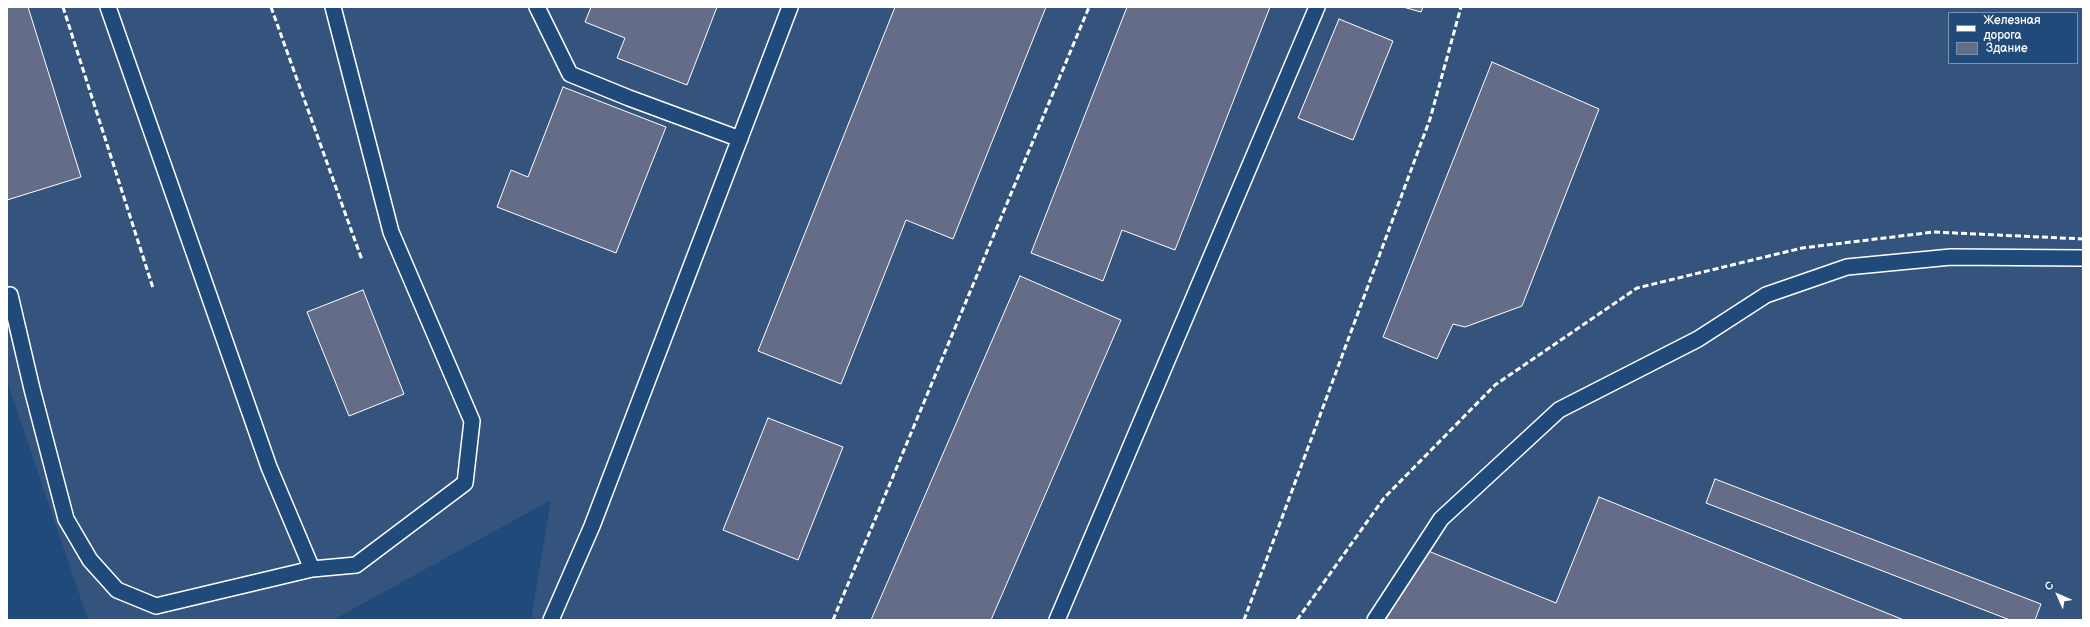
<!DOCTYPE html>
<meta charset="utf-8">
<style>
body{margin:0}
#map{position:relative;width:2090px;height:627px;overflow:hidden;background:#1f4a7a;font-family:"Balsamiq Sans",sans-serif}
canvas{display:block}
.frame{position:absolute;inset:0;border:8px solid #fff;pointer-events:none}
.legend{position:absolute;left:1948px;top:12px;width:130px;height:52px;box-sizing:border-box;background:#1f4a7a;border:1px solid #7992af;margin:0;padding:5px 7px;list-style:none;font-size:12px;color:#fff}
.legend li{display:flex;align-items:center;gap:8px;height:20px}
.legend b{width:20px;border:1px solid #7992af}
.north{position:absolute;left:2038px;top:575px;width:40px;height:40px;-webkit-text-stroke:3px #1f4a7a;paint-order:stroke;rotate:315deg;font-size:11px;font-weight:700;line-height:16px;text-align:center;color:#fff}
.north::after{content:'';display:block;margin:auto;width:14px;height:18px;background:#fff;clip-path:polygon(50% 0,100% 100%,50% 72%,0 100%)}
</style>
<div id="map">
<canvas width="2090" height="627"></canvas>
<div class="frame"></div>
<ul class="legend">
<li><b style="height:5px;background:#fff"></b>Железная дорога</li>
<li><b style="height:11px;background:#646c88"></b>Здание</li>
</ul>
<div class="north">С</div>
</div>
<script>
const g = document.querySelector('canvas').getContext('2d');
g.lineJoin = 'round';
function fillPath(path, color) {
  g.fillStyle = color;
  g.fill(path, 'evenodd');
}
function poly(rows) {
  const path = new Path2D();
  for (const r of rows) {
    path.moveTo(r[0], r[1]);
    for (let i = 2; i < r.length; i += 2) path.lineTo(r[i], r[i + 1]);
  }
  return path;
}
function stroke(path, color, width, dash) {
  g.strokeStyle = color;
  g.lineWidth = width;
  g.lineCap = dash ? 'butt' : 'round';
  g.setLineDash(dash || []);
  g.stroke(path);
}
fillPath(poly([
 [7,7,2083,7,2083,620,531,620,551,500,333,620,88,620,7,381],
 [1949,13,2077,13,2077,63,1949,63]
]), '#34547e');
const building = poly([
 [7,7,28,7,81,177,7,200,7,7],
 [591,7,717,7,687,85,617,58,625,38,585,22,591,7],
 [895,7,1046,7,953,239,906,220,841,384,758,351,895,7],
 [1127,7,1270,7,1175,250,1122,230,1103,281,1031,253,1127,7],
 [1403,7,1423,7,1421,12,1403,7],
 [1339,19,1393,41,1353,140,1298,118,1339,19],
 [1492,62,1599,109,1522,306,1465,327,1453,324,1437,359,1383,337,1492,62],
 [563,87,666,127,616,253,497,207,511,170,528,177,563,87],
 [1020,276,1121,320,991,620,871,620,1020,276],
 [363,290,404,394,349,416,307,312,363,290],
 [768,418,843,447,798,560,723,530,768,418],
 [1715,479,2041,604,2035,620,2010,620,1706,503,1715,479],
 [1599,497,1904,620,1386,620,1416,546,1556,603,1599,497]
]);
fillPath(building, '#646c88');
stroke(building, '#fff', 1);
const service = poly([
 [108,7,269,467,312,569,356,565,465,483,472,421,391,232,333,7],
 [537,7,570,74,629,98,740,139],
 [10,295,32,389,66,519,90,560,117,590,156,606,312,569],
 [551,620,592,526,790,7],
 [1057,620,1317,7],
 [1375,620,1441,519,1559,410,1698,339,1766,295,1847,267,1951,257,2083,258]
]);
stroke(service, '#fff', 18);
stroke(service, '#1f4a7a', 15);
stroke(poly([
 [63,7,153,288],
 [271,7,362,260],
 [833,620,1089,7],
 [1244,620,1430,119,1461,7],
 [1297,620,1384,498,1495,385,1637,288,1802,248,1934,232,2083,239]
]), '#fff', 3, [6, 3]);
</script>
